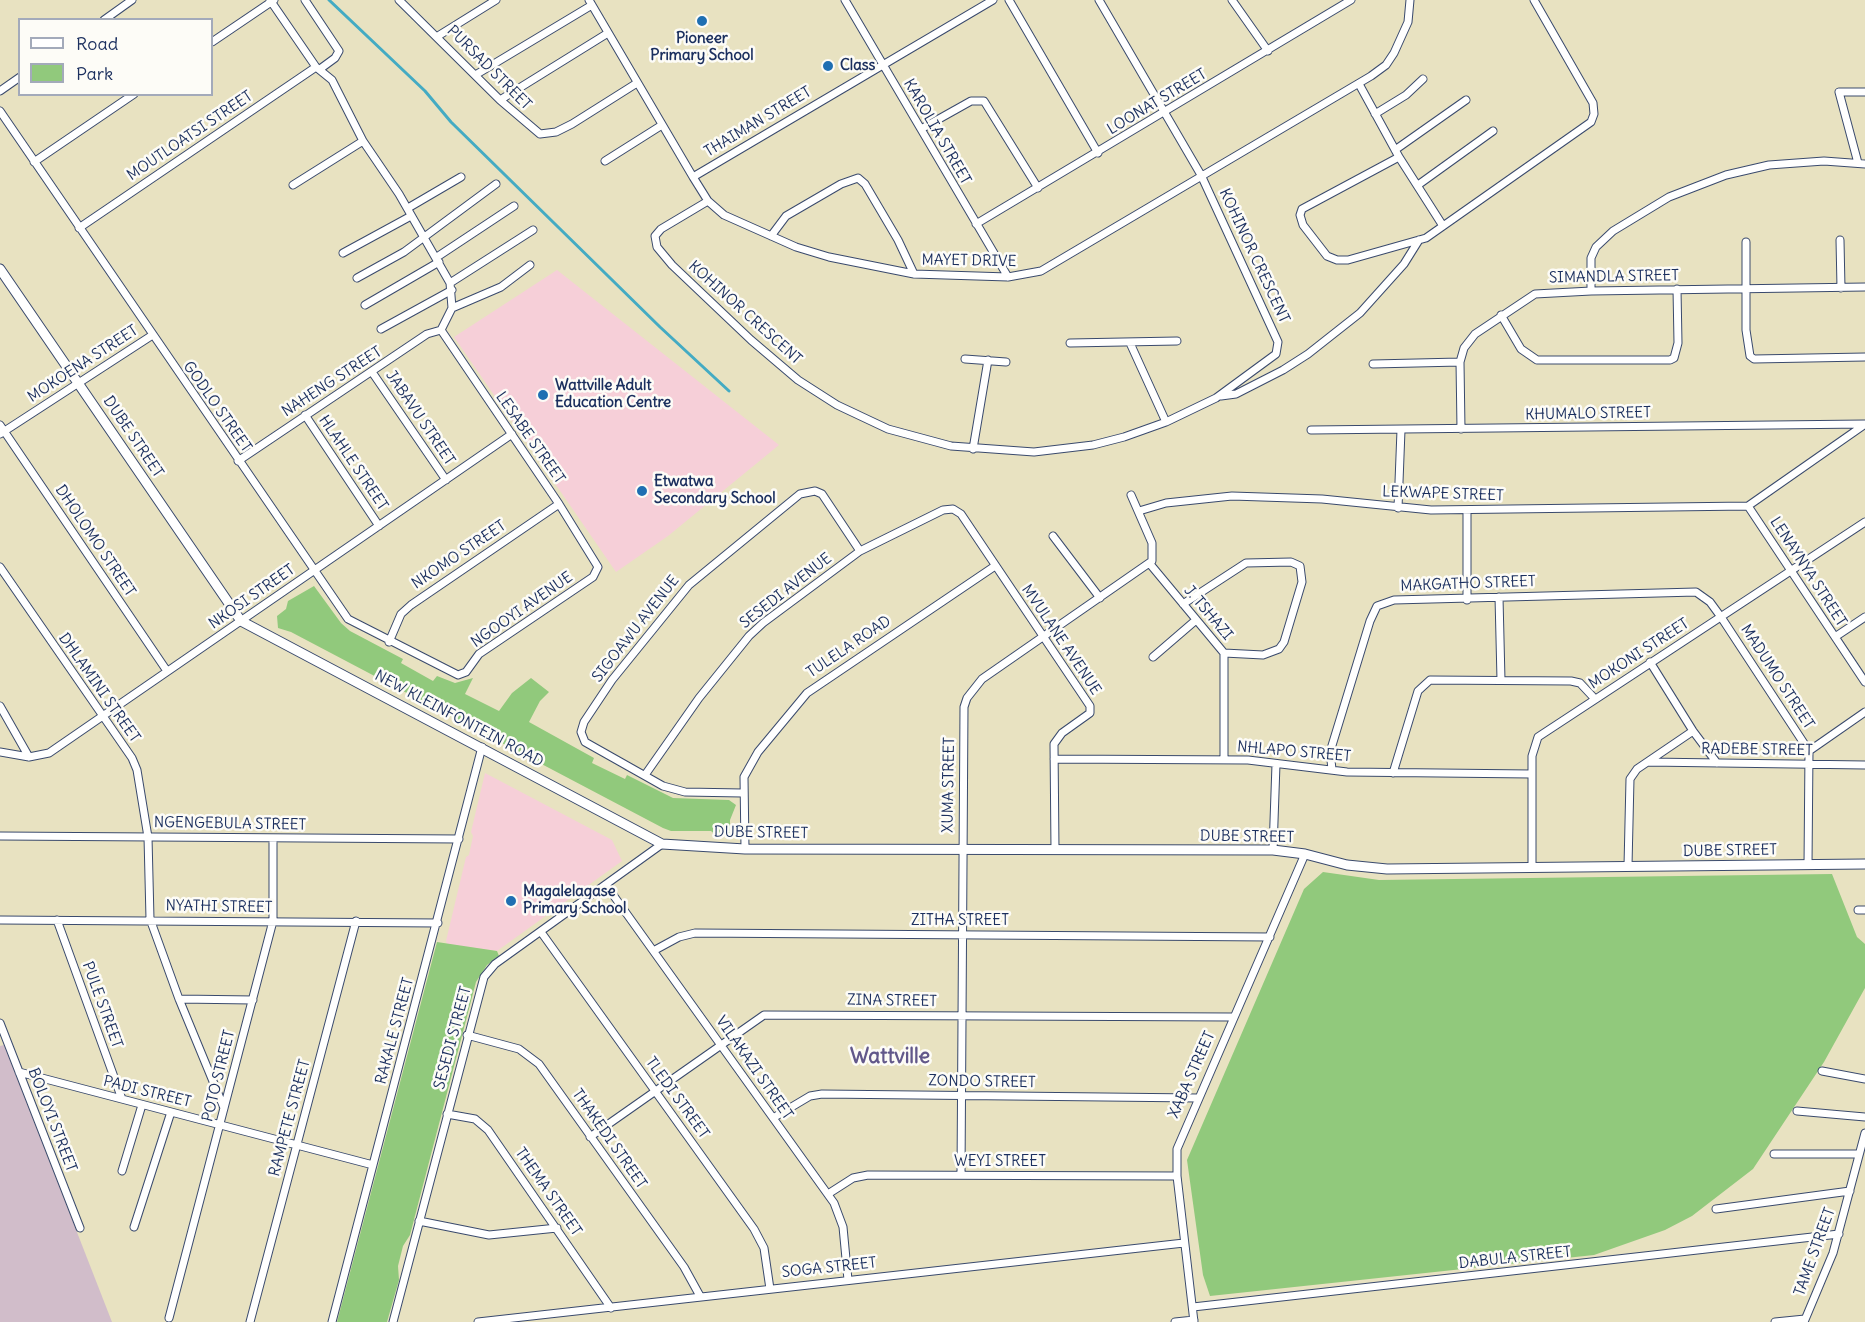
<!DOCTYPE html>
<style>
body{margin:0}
#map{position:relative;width:1865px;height:1322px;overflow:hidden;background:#e8e2c1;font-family:Delius,sans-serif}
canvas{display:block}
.legend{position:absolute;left:18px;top:18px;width:195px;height:78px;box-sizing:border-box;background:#fdfcf7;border:2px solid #a3aaba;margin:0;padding:8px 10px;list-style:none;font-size:18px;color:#1b2f5e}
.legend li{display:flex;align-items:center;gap:12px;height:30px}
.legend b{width:30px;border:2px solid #a3aaba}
</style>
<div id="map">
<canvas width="1865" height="1322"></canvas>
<ul class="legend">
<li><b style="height:8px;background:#fff"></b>Road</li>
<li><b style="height:16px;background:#91c97c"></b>Park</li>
</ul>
</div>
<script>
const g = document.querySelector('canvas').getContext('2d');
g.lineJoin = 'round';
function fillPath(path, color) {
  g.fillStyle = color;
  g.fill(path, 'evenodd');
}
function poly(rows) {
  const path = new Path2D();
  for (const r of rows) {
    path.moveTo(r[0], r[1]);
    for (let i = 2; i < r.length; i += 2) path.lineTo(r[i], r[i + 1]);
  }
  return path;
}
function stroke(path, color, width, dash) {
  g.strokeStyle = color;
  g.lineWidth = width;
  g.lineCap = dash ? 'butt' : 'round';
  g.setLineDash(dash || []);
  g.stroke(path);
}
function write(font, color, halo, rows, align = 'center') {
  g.font = font + ' Delius,sans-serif';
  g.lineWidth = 5;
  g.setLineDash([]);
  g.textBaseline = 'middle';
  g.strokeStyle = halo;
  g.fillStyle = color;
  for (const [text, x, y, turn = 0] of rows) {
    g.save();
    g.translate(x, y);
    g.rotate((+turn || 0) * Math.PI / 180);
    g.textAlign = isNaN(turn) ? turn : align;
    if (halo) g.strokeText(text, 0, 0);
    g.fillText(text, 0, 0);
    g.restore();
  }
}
fillPath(poly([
 [557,270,779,445,668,536,616,572,454,337],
 [485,773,612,840,622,861,497,951,447,944,446,941,466,857,469,855,473,836,471,832]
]), '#f6cfd8');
fillPath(poly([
 [4,1045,112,1322,0,1322,0,1046]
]), '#d1bdca');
fillPath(poly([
 [314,586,341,623,350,631,403,659,401,663,433,681,437,676,455,683,473,678,465,694,499,711,512,693,531,678,549,692,540,701,529,722,594,758,592,763,625,779,627,775,673,798,729,800,736,805,730,820,730,834,718,837,711,831,671,831,663,828,291,632,278,628,277,616,286,609,288,601],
 [1323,872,1379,880,1832,874,1857,937,1865,944,1865,988,1824,1062,1753,1169,1692,1216,1665,1230,1594,1255,1210,1296,1203,1275,1187,1160,1304,889],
 [437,942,497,951,499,956,487,965,476,982,410,1235,403,1246,398,1266,399,1280,387,1322,337,1322]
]), '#91c97c');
stroke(poly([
 [329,0,425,91,451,122,660,327,729,391]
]), '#44abc3', 3);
const street = poly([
 [270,0,316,67,332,80,363,141,399,194,450,283,452,308,441,330],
 [305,0,339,51,335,58,320,69],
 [399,0,500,100,540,134,556,132,572,124,637,83],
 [589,0,693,177,708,201,724,215,796,247,829,257,914,274,1008,277,1041,271,1371,76,1386,65,1394,53,1408,22,1410,0],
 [845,0,1008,277],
 [1009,0,1098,153],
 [1232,0,1268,51],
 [104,20,132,0],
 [438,36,496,0],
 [212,42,274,0],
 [477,74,592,5],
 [1359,84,1399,157,1443,226],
 [0,91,20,77],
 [500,100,608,33],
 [0,111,348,619,458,675,466,672,479,654,593,577,598,567,559,504,441,330],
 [1375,114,1406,95,1423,79],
 [921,129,971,101,984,101,1038,188],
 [1395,150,1466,100],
 [1399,157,1302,209,1300,215,1303,225,1327,256,1337,260,1348,260,1426,238,1591,122,1594,114,1593,103,1534,0],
 [605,161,662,125],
 [34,162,134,94],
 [1858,163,1839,92,1865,92],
 [693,177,993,0],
 [293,185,363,141],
 [1418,185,1493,131],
 [708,201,661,229,655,236,657,247,672,265,751,340,798,380,837,405,888,429,951,446,1034,452,1093,445,1124,437,1166,422,1216,398,1276,354,1278,342,1201,175,1099,0],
 [408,208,461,177],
 [976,224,1351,0],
 [79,228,316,67],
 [771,236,786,216,841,184,858,178,865,184,898,240,914,274],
 [1840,240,1841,288],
 [1746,242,1746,330,1750,356,1754,359,1865,357],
 [343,253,411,216],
 [437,257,514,206],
 [357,278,404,252,496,184],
 [450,283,533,230],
 [1591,291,1591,258,1596,247,1613,231,1669,197,1726,175,1769,165,1824,161,1865,164],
 [365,305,439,262],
 [452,308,501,287,530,265],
 [1501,315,1521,349,1537,360,1670,360,1674,358,1678,343,1677,289],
 [381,329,452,290],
 [1070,343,1177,341],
 [1130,343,1166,422],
 [965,359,1006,362],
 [1373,364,1460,362],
 [372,372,446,480],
 [1221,396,1236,394,1283,370,1308,354,1360,313,1404,264,1419,240],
 [305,415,379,526],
 [0,425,167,671],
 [1461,429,1460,362,1464,348,1475,334,1535,294,1591,291,1865,287],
 [1311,430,1865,424],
 [0,434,151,336],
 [973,449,988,360],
 [238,461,427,334,441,330],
 [1748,506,1865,682],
 [1748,506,1864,425],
 [1398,508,1401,430],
 [1467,510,1467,600],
 [1139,511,1166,503,1232,496,1322,499,1431,510,1748,506],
 [1053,536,1100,598],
 [1150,564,1224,653,1224,760],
 [0,567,132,758,137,770,148,837,150,919,179,999,224,1108],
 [1499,597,1501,680],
 [1183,604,1246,563,1291,562,1300,566,1302,582,1284,642,1279,649,1263,655,1224,653],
 [1835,637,1865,617],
 [389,642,401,614,411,605,559,504],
 [1153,657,1196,620],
 [1650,662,1693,731,1717,763],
 [0,706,29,757],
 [0,752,29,757,49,753,512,434],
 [1054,759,1248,760,1347,772,1531,774],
 [1648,762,1865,765],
 [1332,769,1330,752,1370,621,1377,606,1394,600,1696,592,1710,602,1721,617,1809,751],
 [1393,773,1418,691,1430,680,1571,681,1580,683,1595,699],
 [645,775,699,698,749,636,763,623,860,551,943,510,953,509,961,514,1090,706,1090,713,1062,733,1054,744,1055,850],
 [742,793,685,792,663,786,585,742,581,732,584,722,612,680,689,585,800,494,815,491,822,494,860,551],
 [0,836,459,839],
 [745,849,744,777,758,752,807,693,995,566],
 [1273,850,1276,764],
 [1808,865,1809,751,1865,712],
 [1628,866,1630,779,1637,769,1693,731],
 [1532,867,1532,756,1538,737,1865,522],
 [606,885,834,1203,843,1227,848,1280],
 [1858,910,1865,910],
 [0,920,438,923],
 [57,920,122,1099],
 [541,932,754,1229,764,1248,770,1289],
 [655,950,679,937,695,933,1270,937],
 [179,999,253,1000],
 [0,1023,80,1228],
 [467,1035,519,1049,539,1064,684,1267,700,1296],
 [1822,1071,1865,1079],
 [19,1072,373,1165],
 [1797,1111,1865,1117],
 [447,1114,475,1119,488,1130,611,1308],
 [773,1118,810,1096,822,1094,1198,1098],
 [590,1137,764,1015,1232,1017],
 [1774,1154,1859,1154],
 [122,1171,142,1105],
 [961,1175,964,707,967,698,982,679,1152,561,1152,543,1131,495],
 [828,1194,853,1178,868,1175,1177,1176],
 [1716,1209,1850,1191],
 [419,1221,489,1235,557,1228],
 [134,1227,171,1112],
 [1193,1307,1839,1234],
 [169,1318,273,921,273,838],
 [250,1322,356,921],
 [332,1322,482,747],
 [393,1322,484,977,495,964,662,844],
 [478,1322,1184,1243],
 [1175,1322,1194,1320],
 [1194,1322,1177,1176,1177,1149,1305,854],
 [1775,1322,1805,1319],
 [1804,1322,1833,1253,1865,1133]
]);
const secondary = poly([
 [0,269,241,621,662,844,745,849,1273,850,1305,854,1347,865,1387,869,1865,864]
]);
stroke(street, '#3a4a6d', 9);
stroke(secondary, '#3a4a6d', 11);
stroke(street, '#fff', 7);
stroke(secondary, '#fff', 9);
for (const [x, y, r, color] of [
 [702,21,6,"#1f6fb2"],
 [828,66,6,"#1f6fb2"],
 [543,395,6,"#1f6fb2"],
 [642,491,6,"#1f6fb2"],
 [511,901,6,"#1f6fb2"]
]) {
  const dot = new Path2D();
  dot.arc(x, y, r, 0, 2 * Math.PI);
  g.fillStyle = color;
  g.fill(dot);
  stroke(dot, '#fdfcf7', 2);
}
write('bold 15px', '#1b2f5e', '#fdfcf7', [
 ["Pioneer",702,39,"center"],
 ["Primary School",702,56,"center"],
 ["Class",840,66],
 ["Wattville Adult",555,386],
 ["Education Centre",555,403],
 ["Etwatwa",654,482],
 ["Secondary School",654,499],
 ["Magalelagase",523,892],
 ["Primary School",523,909]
], 'left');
write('15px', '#1b2f5e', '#fdfcf7', [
 ["PURSAD STREET",489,68,45],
 ["LOONAT STREET",1157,102,-31],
 ["THAIMAN STREET",758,122,-31],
 ["KAROLIA STREET",937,132,60],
 ["MOUTLOATSI STREET",190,136,-34],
 ["KOHINOR CRESCENT",1254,256,65],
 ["MAYET DRIVE",969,261,1],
 ["SIMANDLA STREET",1614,277,-1],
 ["KOHINOR CRESCENT",745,313,42],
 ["MOKOENA STREET",83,364,-33],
 ["NAHENG STREET",332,382,-33],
 ["GODLO STREET",217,407,55],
 ["KHUMALO STREET",1588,414,-1],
 ["JABAVU STREET",420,418,56],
 ["DUBE STREET",133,437,56],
 ["LESABE STREET",530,438,55],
 ["HLAHLE STREET",353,463,56],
 ["LEKWAPE STREET",1443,494,2],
 ["DHOLOMO STREET",95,541,56],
 ["NKOMO STREET",459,555,-34],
 ["LENAYNYA STREET",1808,572,57],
 ["MAKGATHO STREET",1468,584,-2],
 ["SESEDI AVENUE",786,591,-38],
 ["NKOSI STREET",252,597,-35],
 ["NGOOYI AVENUE",522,610,-35],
 ["J. TSHAZI",1208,613,50],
 ["SIGOAWU AVENUE",636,629,-52],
 ["MVULANE AVENUE",1061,640,56],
 ["TULELA ROAD",849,647,-34],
 ["MOKONI STREET",1639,654,-33],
 ["MADUMO STREET",1777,677,57],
 ["DHLAMINI STREET",99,688,55],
 ["NEW KLEINFONTEIN ROAD",459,719,28],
 ["RADEBE STREET",1757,750,1],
 ["NHLAPO STREET",1294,752,5],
 ["XUMA STREET",949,785,-89],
 ["NGENGEBULA STREET",230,824,1],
 ["DUBE STREET",761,833,1],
 ["DUBE STREET",1247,837,1],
 ["DUBE STREET",1730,851,-1],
 ["NYATHI STREET",219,907,1],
 ["ZITHA STREET",960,921],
 ["ZINA STREET",892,1001,1],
 ["PULE STREET",102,1005,70],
 ["RAKALE STREET",395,1031,-75],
 ["SESEDI STREET",453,1038,-75],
 ["VILAKAZI STREET",754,1068,55],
 ["XABA STREET",1192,1075,-66],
 ["POTO STREET",219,1076,-76],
 ["ZONDO STREET",982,1082,1],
 ["PADI STREET",147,1092,14],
 ["TLEDI STREET",677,1098,54],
 ["RAMPETE STREET",290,1118,-75],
 ["BOLOYI STREET",52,1120,69],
 ["THAKEDI STREET",609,1139,55],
 ["WEYI STREET",1000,1162],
 ["THEMA STREET",548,1192,55],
 ["TAME STREET",1815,1252,-70],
 ["DABULA STREET",1515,1258,-6],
 ["SOGA STREET",829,1268,-6]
]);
write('bold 21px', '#62588a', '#fdfcf7', [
 ["Wattville",890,1057]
]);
</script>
